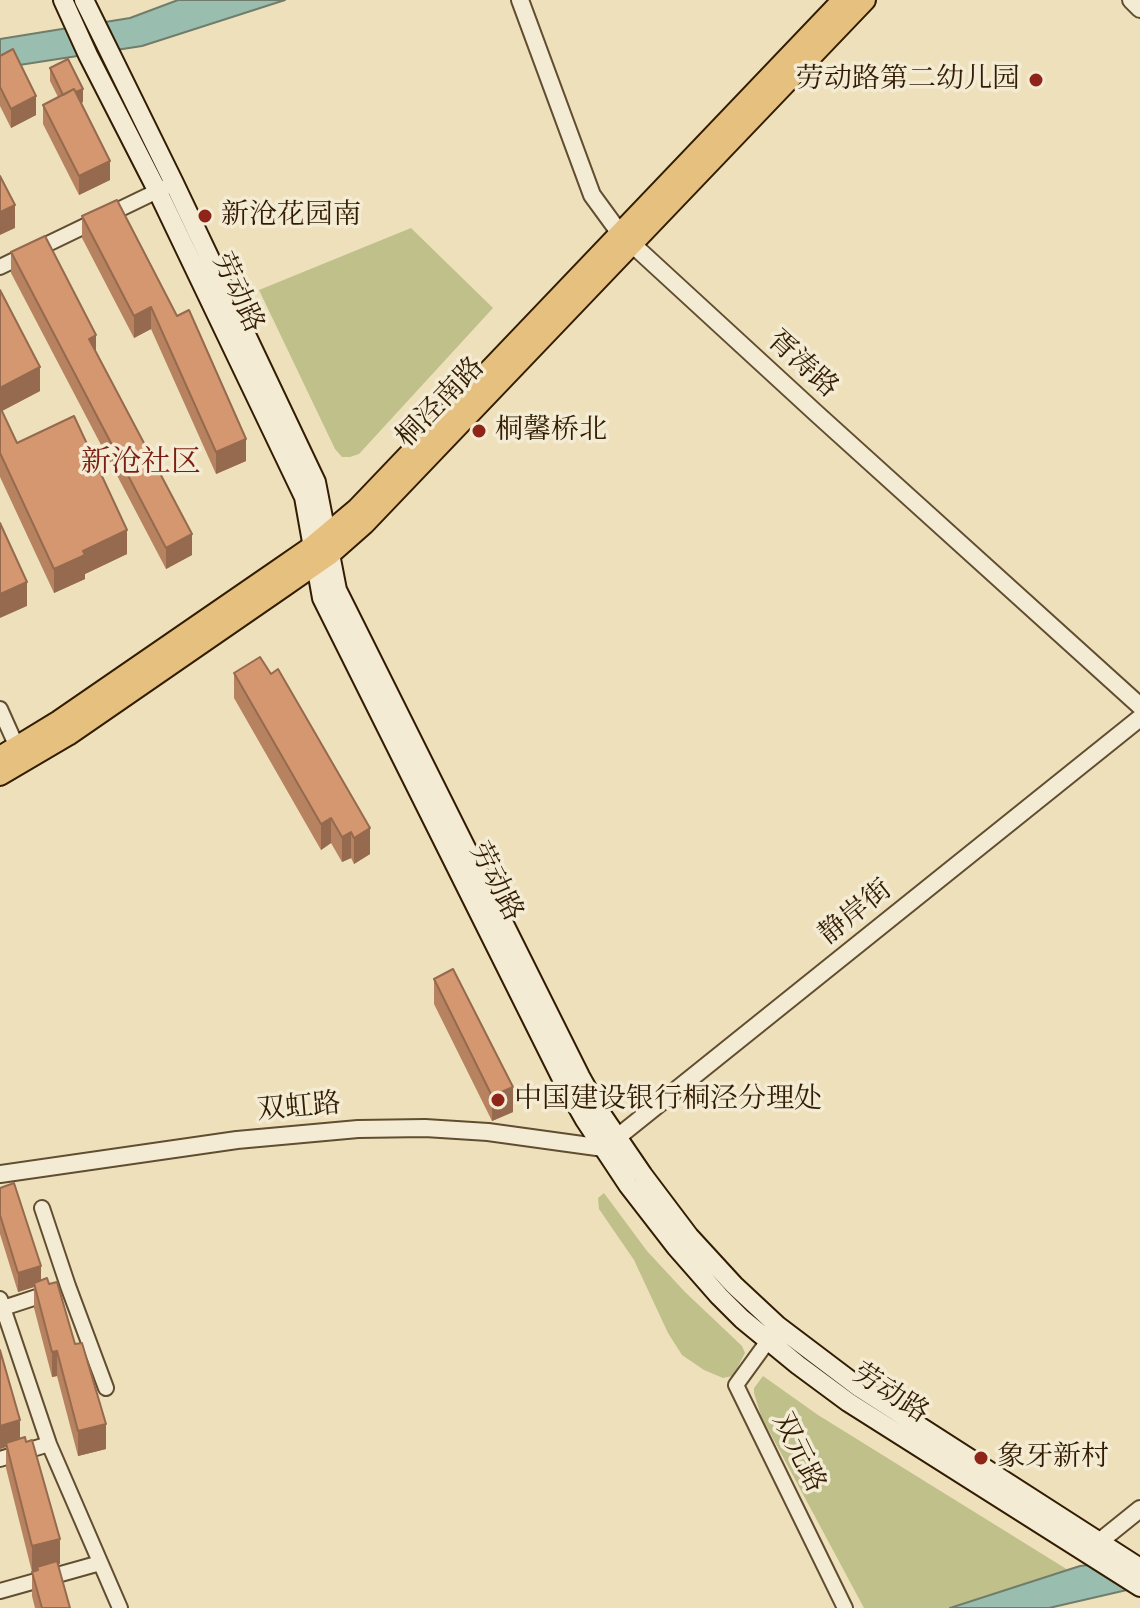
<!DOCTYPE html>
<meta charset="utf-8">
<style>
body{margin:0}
canvas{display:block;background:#ede0bb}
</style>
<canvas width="1140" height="1608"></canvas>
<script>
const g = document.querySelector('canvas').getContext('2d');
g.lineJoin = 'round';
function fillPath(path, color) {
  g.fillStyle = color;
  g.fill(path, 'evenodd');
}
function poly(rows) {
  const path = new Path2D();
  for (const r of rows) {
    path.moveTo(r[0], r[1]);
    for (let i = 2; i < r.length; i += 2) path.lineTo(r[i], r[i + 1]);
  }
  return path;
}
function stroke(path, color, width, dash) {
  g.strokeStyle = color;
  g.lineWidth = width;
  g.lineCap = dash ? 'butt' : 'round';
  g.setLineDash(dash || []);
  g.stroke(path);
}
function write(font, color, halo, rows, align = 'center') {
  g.font = font + ' "IM FELL Great Primer","Noto Serif SC",serif';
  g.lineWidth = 7;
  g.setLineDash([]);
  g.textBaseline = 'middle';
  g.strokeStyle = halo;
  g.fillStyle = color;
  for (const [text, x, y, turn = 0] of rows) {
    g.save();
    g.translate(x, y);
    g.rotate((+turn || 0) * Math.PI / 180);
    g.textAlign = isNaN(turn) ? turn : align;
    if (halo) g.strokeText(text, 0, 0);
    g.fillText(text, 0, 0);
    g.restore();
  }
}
fillPath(poly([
 [411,228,493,308,359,454,350,457,342,457,335,449,259,290],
 [604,1193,647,1251,685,1292,742,1346,745,1353,733,1376,723,1378,704,1370,682,1355,668,1333,634,1260,599,1209,598,1198],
 [763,1376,818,1415,1068,1570,950,1608,864,1608,761,1416,754,1393,754,1388]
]), '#c0c08b');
const water = poly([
 [178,0,285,0,142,46,0,68,0,39,130,18,178,0],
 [1134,1560,1140,1587,1049,1608,950,1608,1080,1566,1134,1560]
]);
fillPath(water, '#99bdaf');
stroke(water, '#707d6a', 2);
const minor = poly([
 [0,267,174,183],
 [0,709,17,747],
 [42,1208,68,1286,106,1388],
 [0,1299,49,1444,120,1608],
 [0,1309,49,1293],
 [773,1334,736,1385,845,1608],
 [0,1459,49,1444],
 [0,1591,100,1563]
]);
const tertiary = poly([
 [520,0,592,195,619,232,817,414,1140,706],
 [1131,0,1140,9],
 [0,1174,237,1140,358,1129,425,1128,488,1132,604,1148,1140,718],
 [1093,1550,1099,1542,1140,1509]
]);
const secondary = poly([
 [63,0,88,55,158,192,304,497,322,598,564,1083,585,1120,628,1185,676,1247,719,1296,742,1319,798,1365,848,1402,1140,1587],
 [84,0,174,183,316,482,337,590,580,1076,600,1112,643,1175,689,1236,734,1285,778,1326,860,1388,1140,1568]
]);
const primary = poly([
 [0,757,59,721,277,571,313,546,357,509,843,0],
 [0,775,68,735,284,586,330,554,364,524,865,0]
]);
stroke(minor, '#614d30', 18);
stroke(tertiary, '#614d30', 20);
stroke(secondary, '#321c02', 22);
stroke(primary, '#321c02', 24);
stroke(minor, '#f3ebd3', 14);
stroke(tertiary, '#f3ebd3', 16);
stroke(secondary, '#f3ebd3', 18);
stroke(primary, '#e6c07e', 20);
fillPath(poly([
 [0,56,36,115,11,128,0,106],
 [50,68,83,102,81,103,110,180,79,195,43,124,43,105,58,97,50,81],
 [82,216,177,316,246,461,216,474,151,329,134,338,82,238],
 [11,252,96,352,192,555,166,569,11,273],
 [0,290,40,391,2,411,17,443,127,554,85,574,85,579,54,593,0,477],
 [234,673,370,854,354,864,351,858,342,862,331,843,321,850,234,698],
 [434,979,513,1112,492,1121,434,1004],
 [0,1188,41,1280,75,1344,106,1449,78,1456,57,1376,52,1377,34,1308,34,1287,18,1292,0,1234],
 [0,1350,20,1438,60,1564,58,1564,70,1608,35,1608,32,1596,32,1572,6,1468,6,1447,0,1449]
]), '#b78260');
fillPath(poly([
 [83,89,83,102,65,111,65,98],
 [36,96,36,115,11,128,11,109],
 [110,161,110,180,79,195,79,176],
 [15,205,15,228,0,235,0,212],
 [151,307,151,329,134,338,134,316],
 [96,335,96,356,89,339],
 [40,367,40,391,0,412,0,388],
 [246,439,246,461,216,474,216,452],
 [127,530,127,554,85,574,85,579,54,593,54,569,83,551],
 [192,534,192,555,166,569,166,548],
 [27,582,27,606,0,618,0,594],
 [331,818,331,843,321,850,321,824],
 [370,828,370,854,354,864,354,838],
 [351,832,351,858,342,862,342,837],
 [513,1087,513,1112,492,1121,492,1096],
 [41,1266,41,1285,34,1283,34,1287,18,1292,18,1273],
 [57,1351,57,1376,52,1377,52,1352],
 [20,1420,20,1443,6,1443,6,1447,0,1449,0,1426],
 [106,1424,106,1449,78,1456,78,1431],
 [60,1539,60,1564,38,1570,37,1567,37,1570,32,1572,32,1546]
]), '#956a4e');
const building = poly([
 [13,49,36,96,11,109,0,87,0,56,13,49],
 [68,59,83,89,76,92,74,89,63,95,50,68,68,59],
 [74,89,110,161,79,176,43,105,74,89],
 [0,176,15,205,0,212,0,176],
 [117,200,177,316,189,310,246,439,216,452,151,307,134,316,82,216,117,200],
 [45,236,96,335,89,339,192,534,166,548,11,252,45,236],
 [0,290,40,367,0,388,0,290],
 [0,407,17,443,74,416,127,530,83,551,85,555,54,569,0,453,0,407],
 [0,523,27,582,0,594,0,523],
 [260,657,271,674,278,669,370,828,354,838,351,832,342,837,331,818,321,824,234,673,260,657],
 [453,969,513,1087,492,1096,434,979,453,969],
 [14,1183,41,1266,18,1273,0,1215,0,1188,14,1183],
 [47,1278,49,1284,57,1282,75,1344,82,1343,106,1424,78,1431,57,1351,52,1352,34,1283,47,1278],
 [0,1350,20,1420,0,1426,0,1350],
 [25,1437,26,1442,32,1440,60,1539,32,1546,6,1443,25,1437],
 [57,1561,70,1608,42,1608,32,1572,38,1570,37,1567,57,1561]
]);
fillPath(building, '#d59770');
stroke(building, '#956a4e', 2);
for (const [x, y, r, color] of [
 [1036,80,8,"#8f2418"],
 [205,216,8,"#8f2418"],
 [479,431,8,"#8f2418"],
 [498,1100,8,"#8f2418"],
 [981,1458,8,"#8f2418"]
]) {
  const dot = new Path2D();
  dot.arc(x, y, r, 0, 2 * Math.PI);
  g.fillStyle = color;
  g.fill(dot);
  stroke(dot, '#f3ebd3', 3);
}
write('28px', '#321c02', '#f3ebd3', [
 ["劳动路第二幼儿园",1020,80,"right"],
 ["新沧花园南",221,216],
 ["桐馨桥北",495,431],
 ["中国建设银行桐泾分理处",514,1100],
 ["象牙新村",997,1458]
], 'left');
write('28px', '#321c02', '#f3ebd3', [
 ["劳动路",237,293,65],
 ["胥涛路",802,365,42],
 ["桐泾南路",441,403,-46],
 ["劳动路",495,882,63],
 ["静岸街",856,913,-39],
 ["双虹路",299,1108,-5],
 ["劳动路",890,1394,33],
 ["双元路",798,1453,64]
]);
write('30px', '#7a1f14', '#f3ebd3', [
 ["新沧社区",141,464]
]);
</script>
